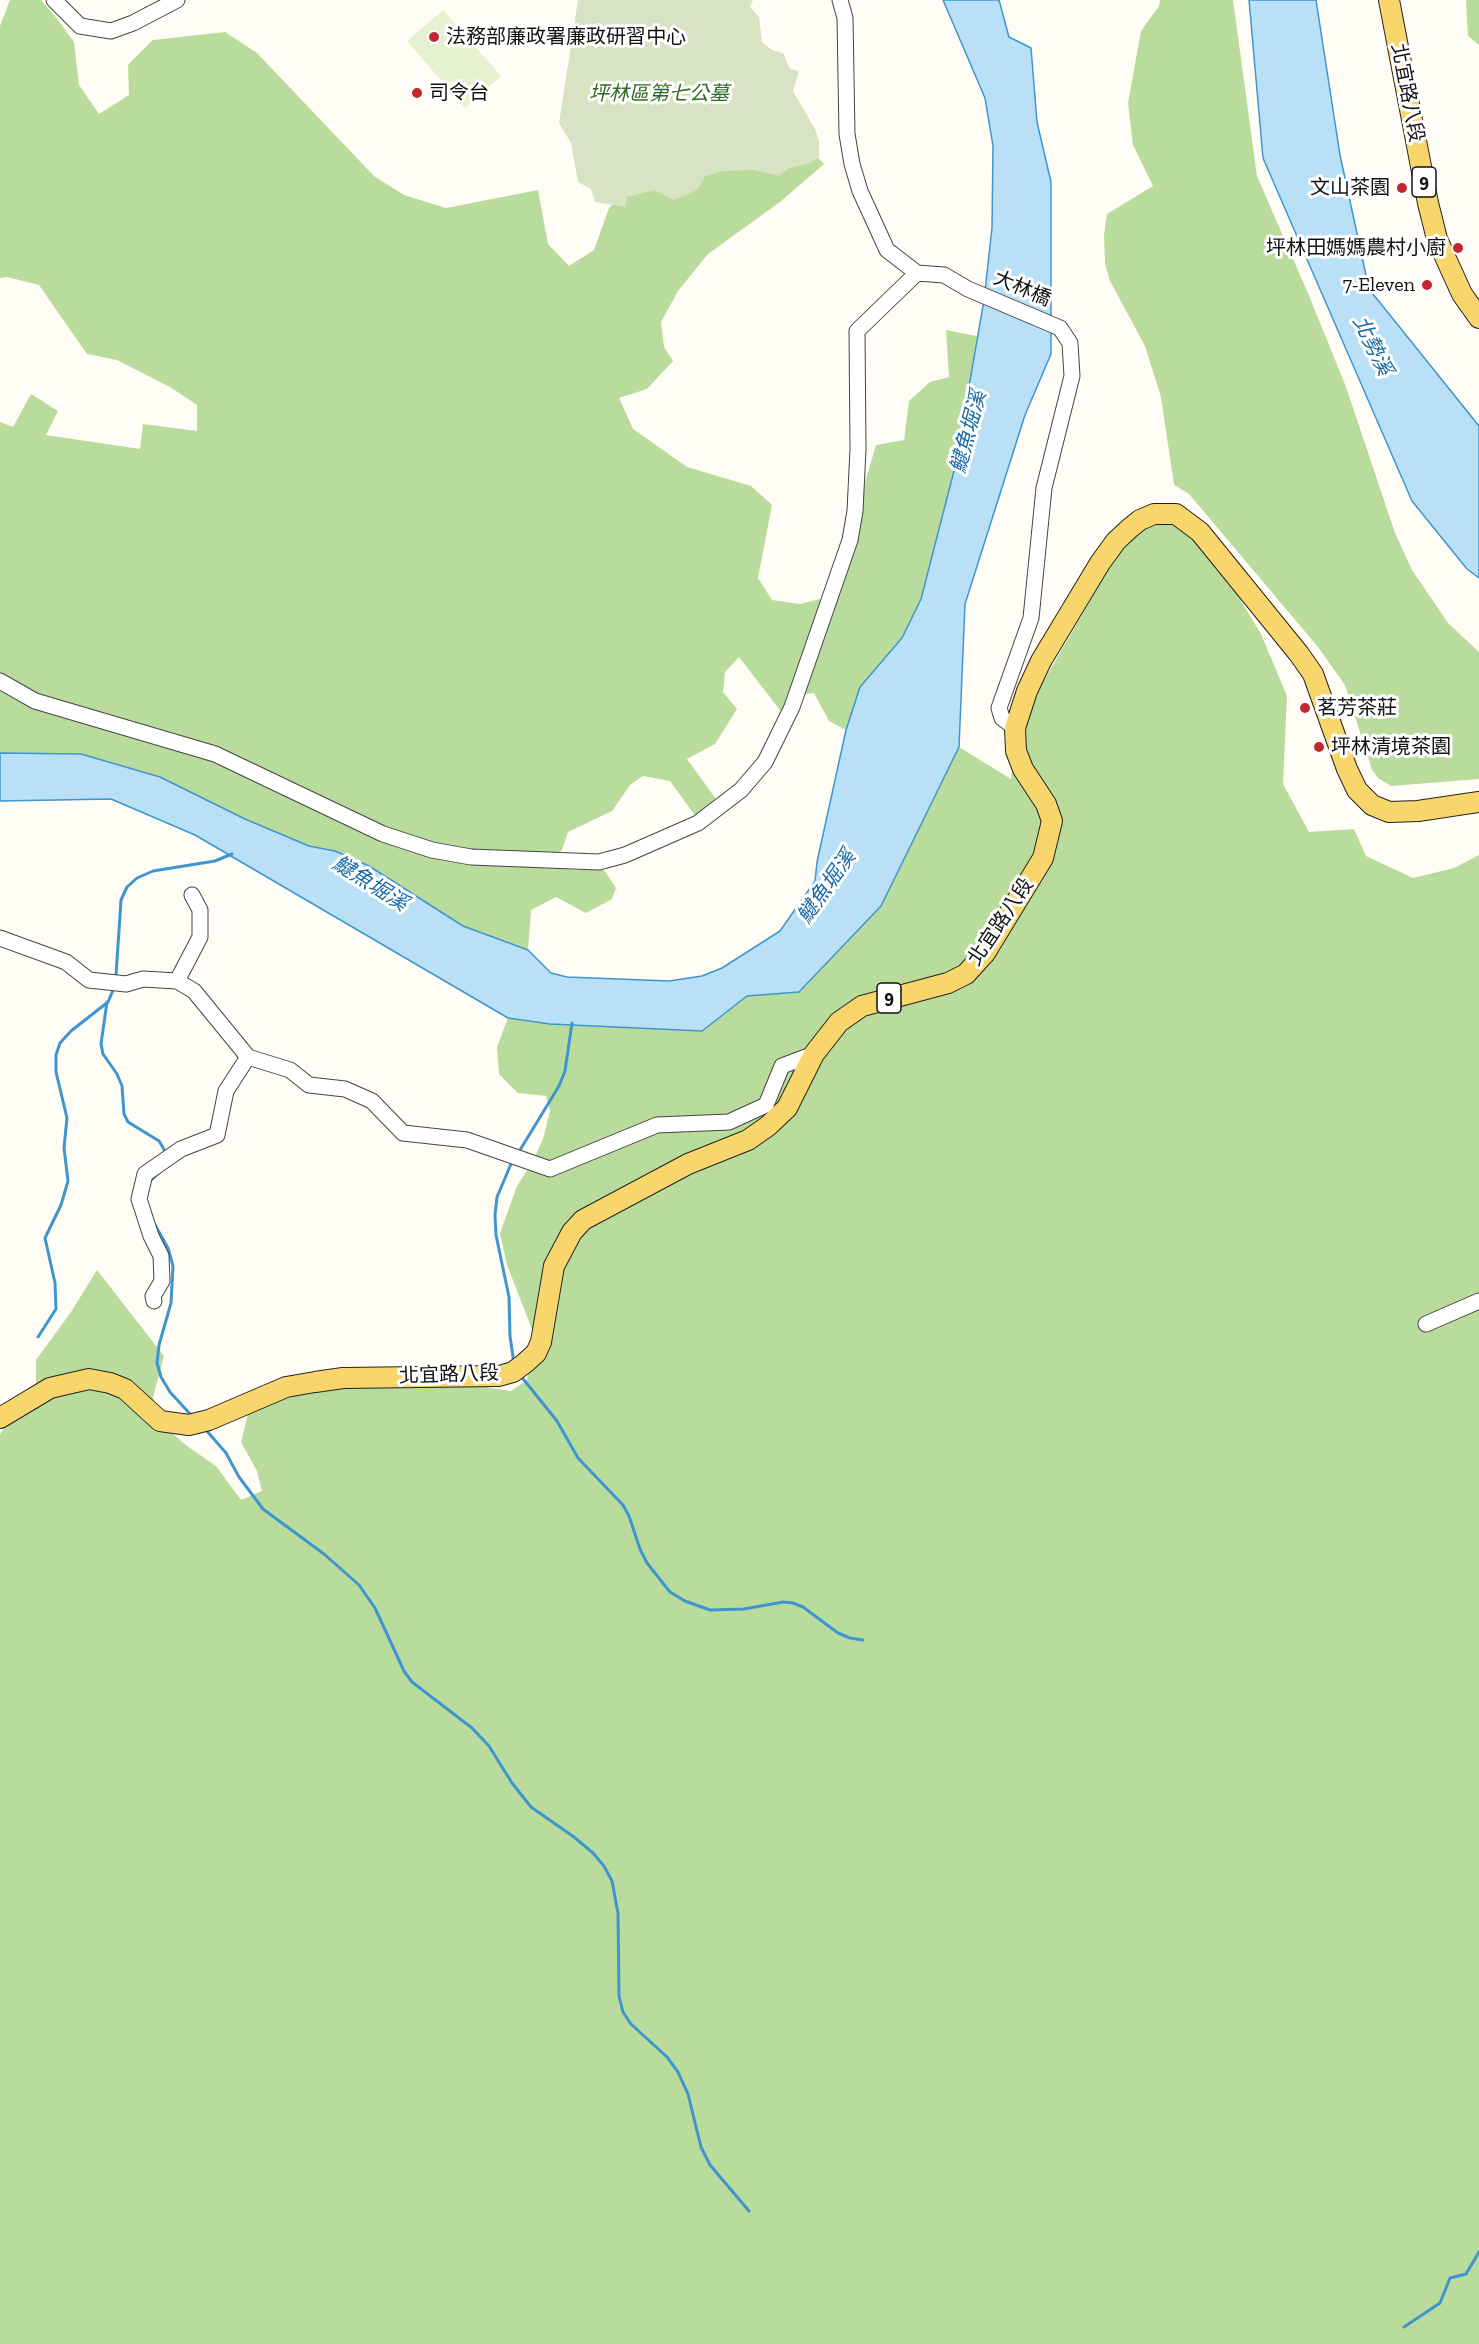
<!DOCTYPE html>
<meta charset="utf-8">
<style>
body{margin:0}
canvas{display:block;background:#fffdf5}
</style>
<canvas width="1479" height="2344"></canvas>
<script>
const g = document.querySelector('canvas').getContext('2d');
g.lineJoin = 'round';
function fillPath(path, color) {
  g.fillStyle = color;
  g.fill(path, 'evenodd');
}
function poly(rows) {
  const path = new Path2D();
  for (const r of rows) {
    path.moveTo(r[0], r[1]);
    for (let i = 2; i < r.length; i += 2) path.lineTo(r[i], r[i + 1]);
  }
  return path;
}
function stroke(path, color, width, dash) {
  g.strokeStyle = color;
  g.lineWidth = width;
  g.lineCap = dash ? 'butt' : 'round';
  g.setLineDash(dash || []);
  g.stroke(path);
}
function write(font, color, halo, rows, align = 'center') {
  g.font = font + ' "Zilla Slab","Noto Sans TC",serif';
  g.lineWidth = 6;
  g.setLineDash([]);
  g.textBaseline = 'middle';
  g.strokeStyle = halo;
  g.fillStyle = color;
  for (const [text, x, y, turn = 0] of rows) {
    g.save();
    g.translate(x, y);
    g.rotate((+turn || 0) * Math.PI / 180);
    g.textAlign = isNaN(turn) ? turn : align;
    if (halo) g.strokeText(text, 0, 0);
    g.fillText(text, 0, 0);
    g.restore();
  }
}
fillPath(poly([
 [10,0,41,0,58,20,74,42,79,85,99,114,129,95,128,65,153,40,225,32,257,53,374,176,404,195,446,208,538,190,548,244,569,266,594,250,609,208,643,173,813,152,824,164,780,202,708,254,678,291,661,322,664,347,673,361,647,389,619,398,633,429,663,450,687,467,751,486,772,505,758,578,772,600,800,604,832,596,876,445,904,440,909,401,930,382,949,377,946,330,977,336,955,467,921,599,902,638,860,687,846,730,829,721,814,693,796,695,783,714,739,657,725,672,723,692,737,709,715,744,687,759,721,806,699,821,670,781,643,776,630,785,612,811,568,832,562,850,551,859,572,870,604,870,616,888,612,899,586,913,556,897,531,910,528,950,463,926,368,866,335,851,309,846,245,819,160,777,81,754,0,753,0,422,13,427,31,394,58,411,46,435,140,449,143,424,197,431,197,405,170,387,117,360,87,354,39,285,7,277,0,278,0,26],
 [1160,0,1233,0,1257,176,1310,298,1346,387,1395,533,1412,570,1448,623,1479,652,1479,779,1391,786,1378,778,1372,770,1345,685,1318,647,1189,494,1174,485,1161,397,1145,346,1110,281,1105,264,1104,235,1107,214,1153,186,1133,145,1128,103,1141,31,1159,6],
 [1466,0,1479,0,1479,45,1468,36],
 [1179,517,1214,556,1261,634,1287,696,1283,784,1309,832,1354,829,1366,856,1413,878,1454,868,1479,855,1479,2344,0,2344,0,1434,16,1412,36,1399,36,1360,71,1312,97,1270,164,1356,153,1397,159,1422,187,1446,216,1466,241,1500,262,1491,257,1471,241,1442,248,1414,243,1395,342,1388,367,1371,452,1378,490,1388,511,1391,527,1380,535,1337,507,1265,500,1233,517,1186,533,1161,543,1139,550,1111,546,1096,518,1093,499,1074,497,1047,508,1018,550,1024,701,1031,747,996,800,992,881,906,959,747,1011,779,1016,729,1131,530]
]), '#b9dc9c');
fillPath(poly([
 [578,0,753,0,750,7,759,17,762,42,772,50,783,53,790,69,799,71,793,91,815,129,819,141,819,157,808,164,789,168,779,176,754,170,723,171,705,176,697,190,674,200,654,190,627,197,625,207,595,202,591,189,578,182,571,143,559,123]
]), '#d9e3c4');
fillPath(poly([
 [443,10,501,76,465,108,407,41]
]), '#e6f2cf');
const water = poly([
 [943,0,999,0,1009,37,1031,48,1037,122,1051,182,1051,354,1025,415,965,604,959,747,881,906,799,992,747,996,702,1031,550,1024,508,1018,195,835,111,799,0,801,0,753,81,754,160,777,245,819,309,846,335,851,369,866,463,926,528,950,551,973,567,977,669,981,702,976,722,968,780,931,815,881,817,862,846,730,860,687,902,638,921,599,955,467,984,300,992,228,993,146,985,98,943,0],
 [1249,0,1316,0,1340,155,1369,289,1479,426,1479,578,1467,569,1412,501,1263,158,1249,0]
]);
fillPath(water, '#b9e0f7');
stroke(water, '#3f96cf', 1.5);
stroke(poly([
 [116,975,121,900,127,887,137,878,153,871,215,861,232,854],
 [107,1002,101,1044,103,1054,117,1074,122,1086,124,1114,128,1122,159,1141,165,1151],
 [520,1150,559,1086,565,1071,572,1023],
 [511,1164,497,1197,495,1215,496,1235,509,1297,510,1336,514,1364],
 [148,1183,161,1171],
 [155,1225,168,1248,173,1266,171,1303,159,1345,157,1363,161,1377,170,1392,191,1415],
 [38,1337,56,1309,55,1283,45,1238,61,1205,68,1181,64,1148,67,1118,56,1072,56,1055,60,1043,71,1031,108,1002,114,988],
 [520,1375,557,1421,578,1458,623,1505,629,1516,640,1549,647,1563,670,1592,685,1601,710,1610,744,1609,783,1602,793,1603,803,1607,838,1633,850,1638,863,1640],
 [206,1430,226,1453,239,1477,263,1509,324,1554,359,1585,375,1608,404,1671,412,1682,472,1728,489,1746,512,1783,531,1807,574,1837,593,1853,604,1866,612,1881,618,1913,619,1996,623,2012,631,2024,667,2057,678,2072,688,2094,701,2147,710,2165,749,2211],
 [1404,2327,1440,2303,1450,2278,1466,2274,1479,2252]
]), '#3f96cf', 3);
const minor = poly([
 [54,0,80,26,111,31,133,23,177,0],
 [840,0,845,18,847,134,852,164,860,191,887,250,917,273,944,275,968,289,1060,328,1070,343,1072,376,1044,488,1031,618,999,708,1002,718,1015,728],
 [0,681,35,701,215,754,383,834,432,850,471,857,599,862,625,855,698,823,741,790,765,762,792,707,850,540,855,511,858,449,857,331,917,273],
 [0,938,66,962,89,980,126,984,143,979,177,981,194,991,248,1057,290,1070,309,1085,345,1089,372,1101,403,1133,467,1140,550,1169,657,1125,729,1122,766,1105,782,1066,814,1054],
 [177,981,200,937,200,910,192,895],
 [154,1301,153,1296,162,1281,161,1256,151,1236,139,1199,145,1174,181,1149,217,1135,226,1091,248,1057],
 [1426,1324,1479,1301]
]);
const major = poly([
 [1389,0,1428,203,1437,239,1462,294,1479,318],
 [0,1418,50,1388,89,1379,110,1383,125,1389,160,1421,189,1425,209,1420,286,1387,315,1382,343,1378,499,1376,513,1372,525,1363,536,1353,541,1342,554,1266,572,1232,583,1220,688,1164,748,1140,768,1126,787,1108,814,1054,839,1022,862,1006,948,983,966,974,985,953,1043,858,1052,821,1046,804,1023,769,1016,751,1015,728,1027,691,1041,661,1100,563,1116,541,1130,528,1140,520,1154,514,1176,514,1200,532,1299,654,1313,674,1347,769,1357,790,1372,805,1389,812,1418,811,1479,802]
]);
stroke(minor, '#444', 17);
stroke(major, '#222', 22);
stroke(minor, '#fff', 15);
stroke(major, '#f9d66b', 20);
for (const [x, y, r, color] of [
 [434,37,6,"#c4262e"],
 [417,93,6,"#c4262e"],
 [1402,188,6,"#c4262e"],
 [1458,248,6,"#c4262e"],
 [1427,285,6,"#c4262e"],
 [1305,708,6,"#c4262e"],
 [1319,747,6,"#c4262e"]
]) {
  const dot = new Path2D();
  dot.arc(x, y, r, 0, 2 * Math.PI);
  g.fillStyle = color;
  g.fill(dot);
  stroke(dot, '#fff', 2);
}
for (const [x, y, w] of [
 [1424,182,24],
 [889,998,24]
]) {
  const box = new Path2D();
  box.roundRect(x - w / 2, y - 15, w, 30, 4.5);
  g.fillStyle = '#fff';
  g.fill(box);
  stroke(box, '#111', 1.5);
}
write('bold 18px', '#111', null, [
 ["9",1424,182],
 ["9",889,998]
]);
write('20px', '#111', '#fff', [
 ["法務部廉政署廉政研習中心",446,37],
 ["司令台",429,93],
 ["文山茶園",1390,188,"right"],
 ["坪林田媽媽農村小廚",1446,248,"right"],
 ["7-Eleven",1415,285,"right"],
 ["茗芳茶莊",1317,708],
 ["坪林清境茶園",1331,747]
], 'left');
write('20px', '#111', '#fff', [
 ["北宜路八段",1407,93,79],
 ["大林橋",1022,289,23],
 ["北宜路八段",1001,922,-56],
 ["北宜路八段",449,1375,-2]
]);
write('italic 20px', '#2f6b1f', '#fff', [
 ["坪林區第七公墓",659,94]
]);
write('italic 21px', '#1768a6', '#fff', [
 ["北勢溪",1372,346,64],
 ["𩻸魚堀溪",969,432,-75],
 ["𩻸魚堀溪",370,884,32],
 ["𩻸魚堀溪",827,887,-55]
]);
</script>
